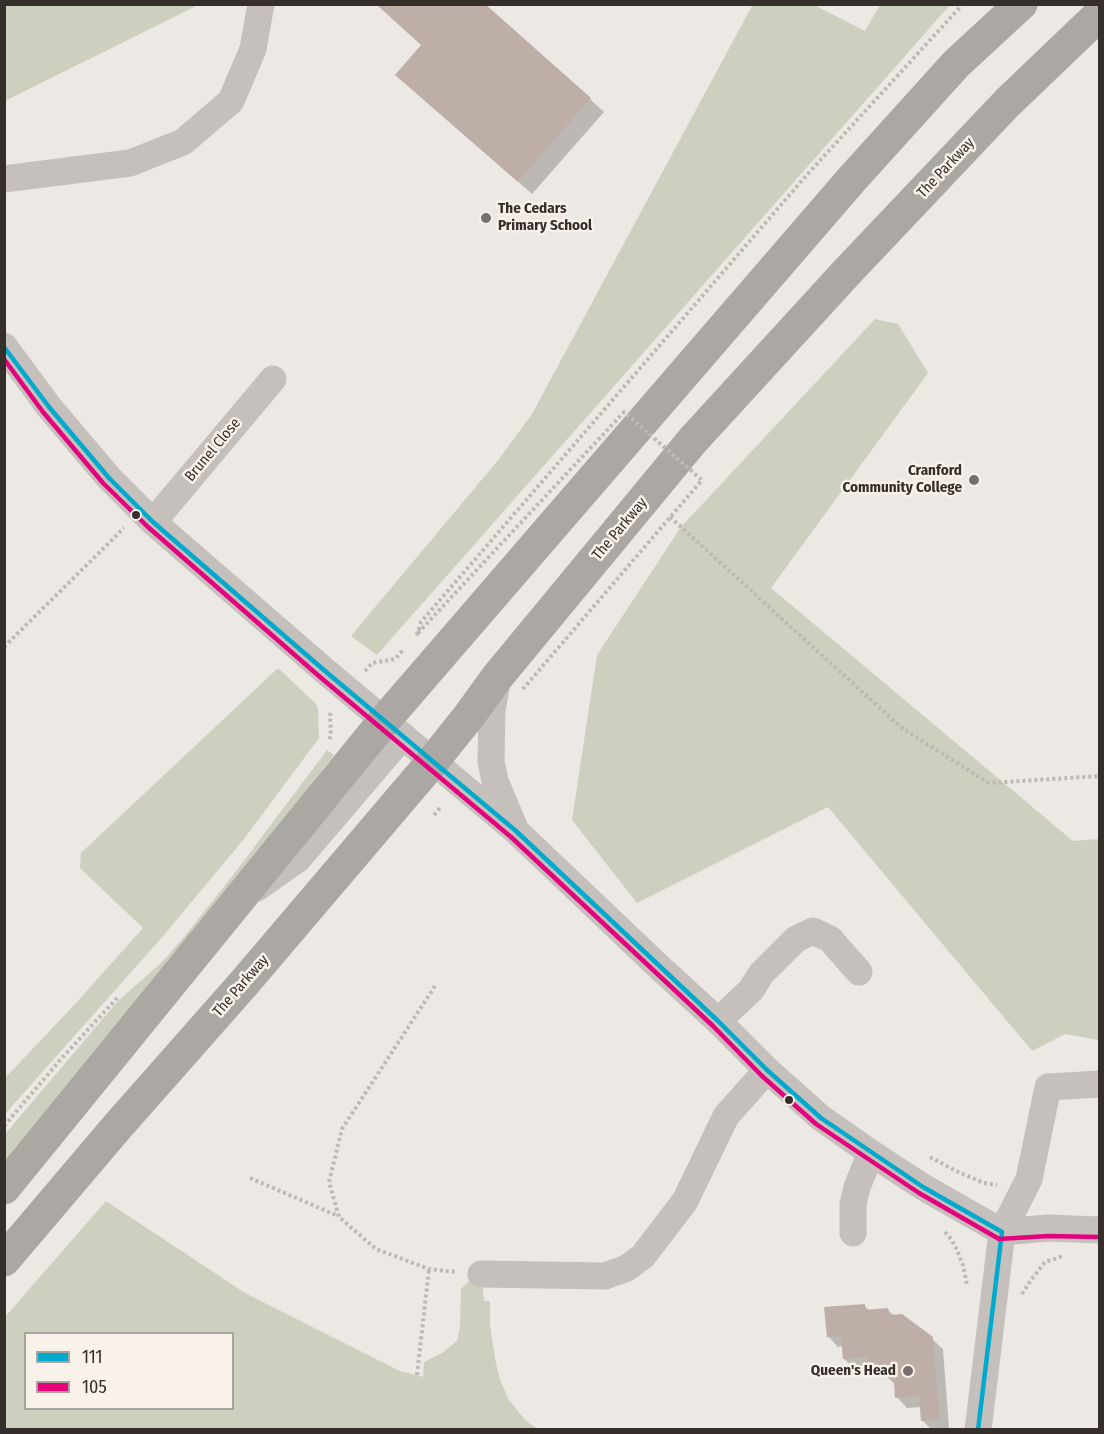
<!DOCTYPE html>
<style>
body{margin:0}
#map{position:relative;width:1104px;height:1434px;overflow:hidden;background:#ece8e3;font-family:"Fira Sans Condensed",sans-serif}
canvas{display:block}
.frame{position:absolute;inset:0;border:6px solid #362e2a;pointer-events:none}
.legend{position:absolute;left:24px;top:1332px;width:210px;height:78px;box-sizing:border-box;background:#f8f2eb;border:2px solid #aaa49e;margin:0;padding:8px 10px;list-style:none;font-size:18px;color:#362e2a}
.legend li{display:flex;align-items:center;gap:12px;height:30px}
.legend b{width:30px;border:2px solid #aaa49e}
</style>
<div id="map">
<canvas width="1104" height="1434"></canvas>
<div class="frame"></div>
<ul class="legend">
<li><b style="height:8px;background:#00a9ce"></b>111</li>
<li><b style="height:8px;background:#e5007d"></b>105</li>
</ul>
</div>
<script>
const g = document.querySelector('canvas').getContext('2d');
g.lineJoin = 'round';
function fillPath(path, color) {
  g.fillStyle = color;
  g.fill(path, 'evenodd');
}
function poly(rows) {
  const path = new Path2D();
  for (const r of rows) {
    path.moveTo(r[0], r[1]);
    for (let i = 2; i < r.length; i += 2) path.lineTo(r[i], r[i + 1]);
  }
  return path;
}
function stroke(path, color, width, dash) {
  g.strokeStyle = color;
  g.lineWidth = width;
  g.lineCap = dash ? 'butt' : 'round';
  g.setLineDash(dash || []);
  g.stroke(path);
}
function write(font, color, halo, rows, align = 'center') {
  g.font = font + ' "Fira Sans Condensed",sans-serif';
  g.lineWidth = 5;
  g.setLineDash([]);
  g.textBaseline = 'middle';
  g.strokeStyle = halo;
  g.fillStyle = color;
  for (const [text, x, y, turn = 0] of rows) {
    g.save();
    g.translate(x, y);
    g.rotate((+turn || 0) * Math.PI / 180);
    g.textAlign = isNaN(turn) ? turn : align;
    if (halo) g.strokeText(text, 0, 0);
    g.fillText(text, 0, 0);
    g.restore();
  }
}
fillPath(poly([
 [5,4,198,4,198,5,5,101],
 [753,4,814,5,865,31,880,5,950,5,377,655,351,636,499,459,532,414],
 [875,319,898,324,928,373,771,588,1073,841,1099,839,1099,1040,1065,1034,1032,1051,828,807,637,903,572,820,597,655,681,527],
 [278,668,316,704,318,709,319,738,244,839,158,942,5,1114,5,1078,76,1003,143,928,80,868,81,853],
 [327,750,334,755,5,1178,5,1134,118,1001,161,963,184,937,237,870],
 [106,1201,245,1293,400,1371,423,1377,424,1362,442,1353,457,1341,460,1326,461,1289,469,1281,482,1281,484,1301,490,1301,490,1326,496,1364,501,1382,509,1400,526,1421,538,1429,5,1430,5,1317],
 [26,1334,232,1334,232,1408,26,1408]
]), '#cdd0bf');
fillPath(poly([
 [376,4,483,4,590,99,604,112,532,194,411,88,423,46],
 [864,1305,870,1311,888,1310,894,1316,932,1339,943,1349,949,1429,932,1430,922,1420,921,1407,907,1408,897,1397,895,1383,877,1367,855,1369,844,1359,843,1346,838,1347,828,1336]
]), '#0003');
fillPath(poly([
 [376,4,485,4,591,98,518,182,395,75,421,45],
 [865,1304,865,1310,888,1308,889,1315,902,1314,933,1337,940,1419,921,1421,919,1396,895,1398,894,1383,865,1357,843,1359,841,1336,827,1337,824,1307]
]), '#bdaea7');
stroke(poly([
 [670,517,903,729,989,783,1100,776],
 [416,635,418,633,421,622,805,177,963,4],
 [4,647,124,528],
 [365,671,372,663,395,659,403,650],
 [329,739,331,736,330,715,332,712],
 [434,815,440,808],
 [435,986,342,1129,329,1182,339,1217,376,1249,429,1269,456,1272],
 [4,1126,61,1059,119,996],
 [930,1157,956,1171,984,1183,997,1185],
 [250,1178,338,1216],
 [945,1232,951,1239,957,1250,963,1265,967,1285],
 [1022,1294,1031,1280,1045,1262,1063,1256],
 [417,1375,429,1269]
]), '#beb9b5', 4, [3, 3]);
stroke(poly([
 [4,179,130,163,183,142,231,101,253,49,261,4],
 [4,346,49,407,109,478,153,522,325,671,516,831,658,966,718,1021,767,1070,821,1118,871,1153,923,1187,1002,1232,1048,1228,1100,1230],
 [153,522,273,379],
 [498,677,492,710,491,761,495,781,514,826],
 [257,888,298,859,403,736],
 [718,1021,751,990,761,974,796,939,813,931,830,939,859,972],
 [853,1233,853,1204,857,1187,871,1153],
 [481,1274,605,1276,627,1268,643,1256,685,1201,726,1116,767,1070],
 [978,1430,1002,1232,1029,1179,1048,1087,1100,1084]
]), '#c5c0bc', 27);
stroke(poly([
 [4,1188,384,721,852,179,956,64,1021,4],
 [4,1260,117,1127,245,982,433,761,469,716,498,676,693,440,846,273,1007,103,1100,14]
]), '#aba7a2', 33);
stroke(poly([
 [418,633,624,412,702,480,523,689]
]), '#beb9b5', 4, [3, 3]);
stroke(poly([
 [4,347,49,407,109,478,153,522,325,671,516,831,718,1021,767,1070,821,1118,923,1187,1002,1232],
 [978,1430,1002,1232]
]), '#00a9ce', 4.5);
stroke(poly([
 [4,359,43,412,103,483,148,527,320,677,511,837,713,1026,762,1076,816,1124,919,1193,999,1239,1048,1236,1100,1237]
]), '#e5007d', 4.5);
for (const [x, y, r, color] of [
 [486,218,6,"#766f6b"],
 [974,480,6,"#766f6b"],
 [136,515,5,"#362e2a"],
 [789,1100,5,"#362e2a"],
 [908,1371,6,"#766f6b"]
]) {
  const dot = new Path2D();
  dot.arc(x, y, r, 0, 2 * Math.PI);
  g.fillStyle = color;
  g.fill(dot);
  stroke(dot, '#f8f2eb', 2);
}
write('15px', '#362e2a', '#f8f2eb', [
 ["The Parkway",946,168,-47],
 ["Brunel Close",213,450,-50],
 ["The Parkway",620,529,-50],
 ["The Parkway",241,986,-49]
]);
write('bold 15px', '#362e2a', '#f8f2eb', [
 ["The Cedars",498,209,"left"],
 ["Primary School",498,226,"left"],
 ["Cranford",962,471],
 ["Community College",962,488],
 ["Queen's Head",896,1371]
], 'right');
</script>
